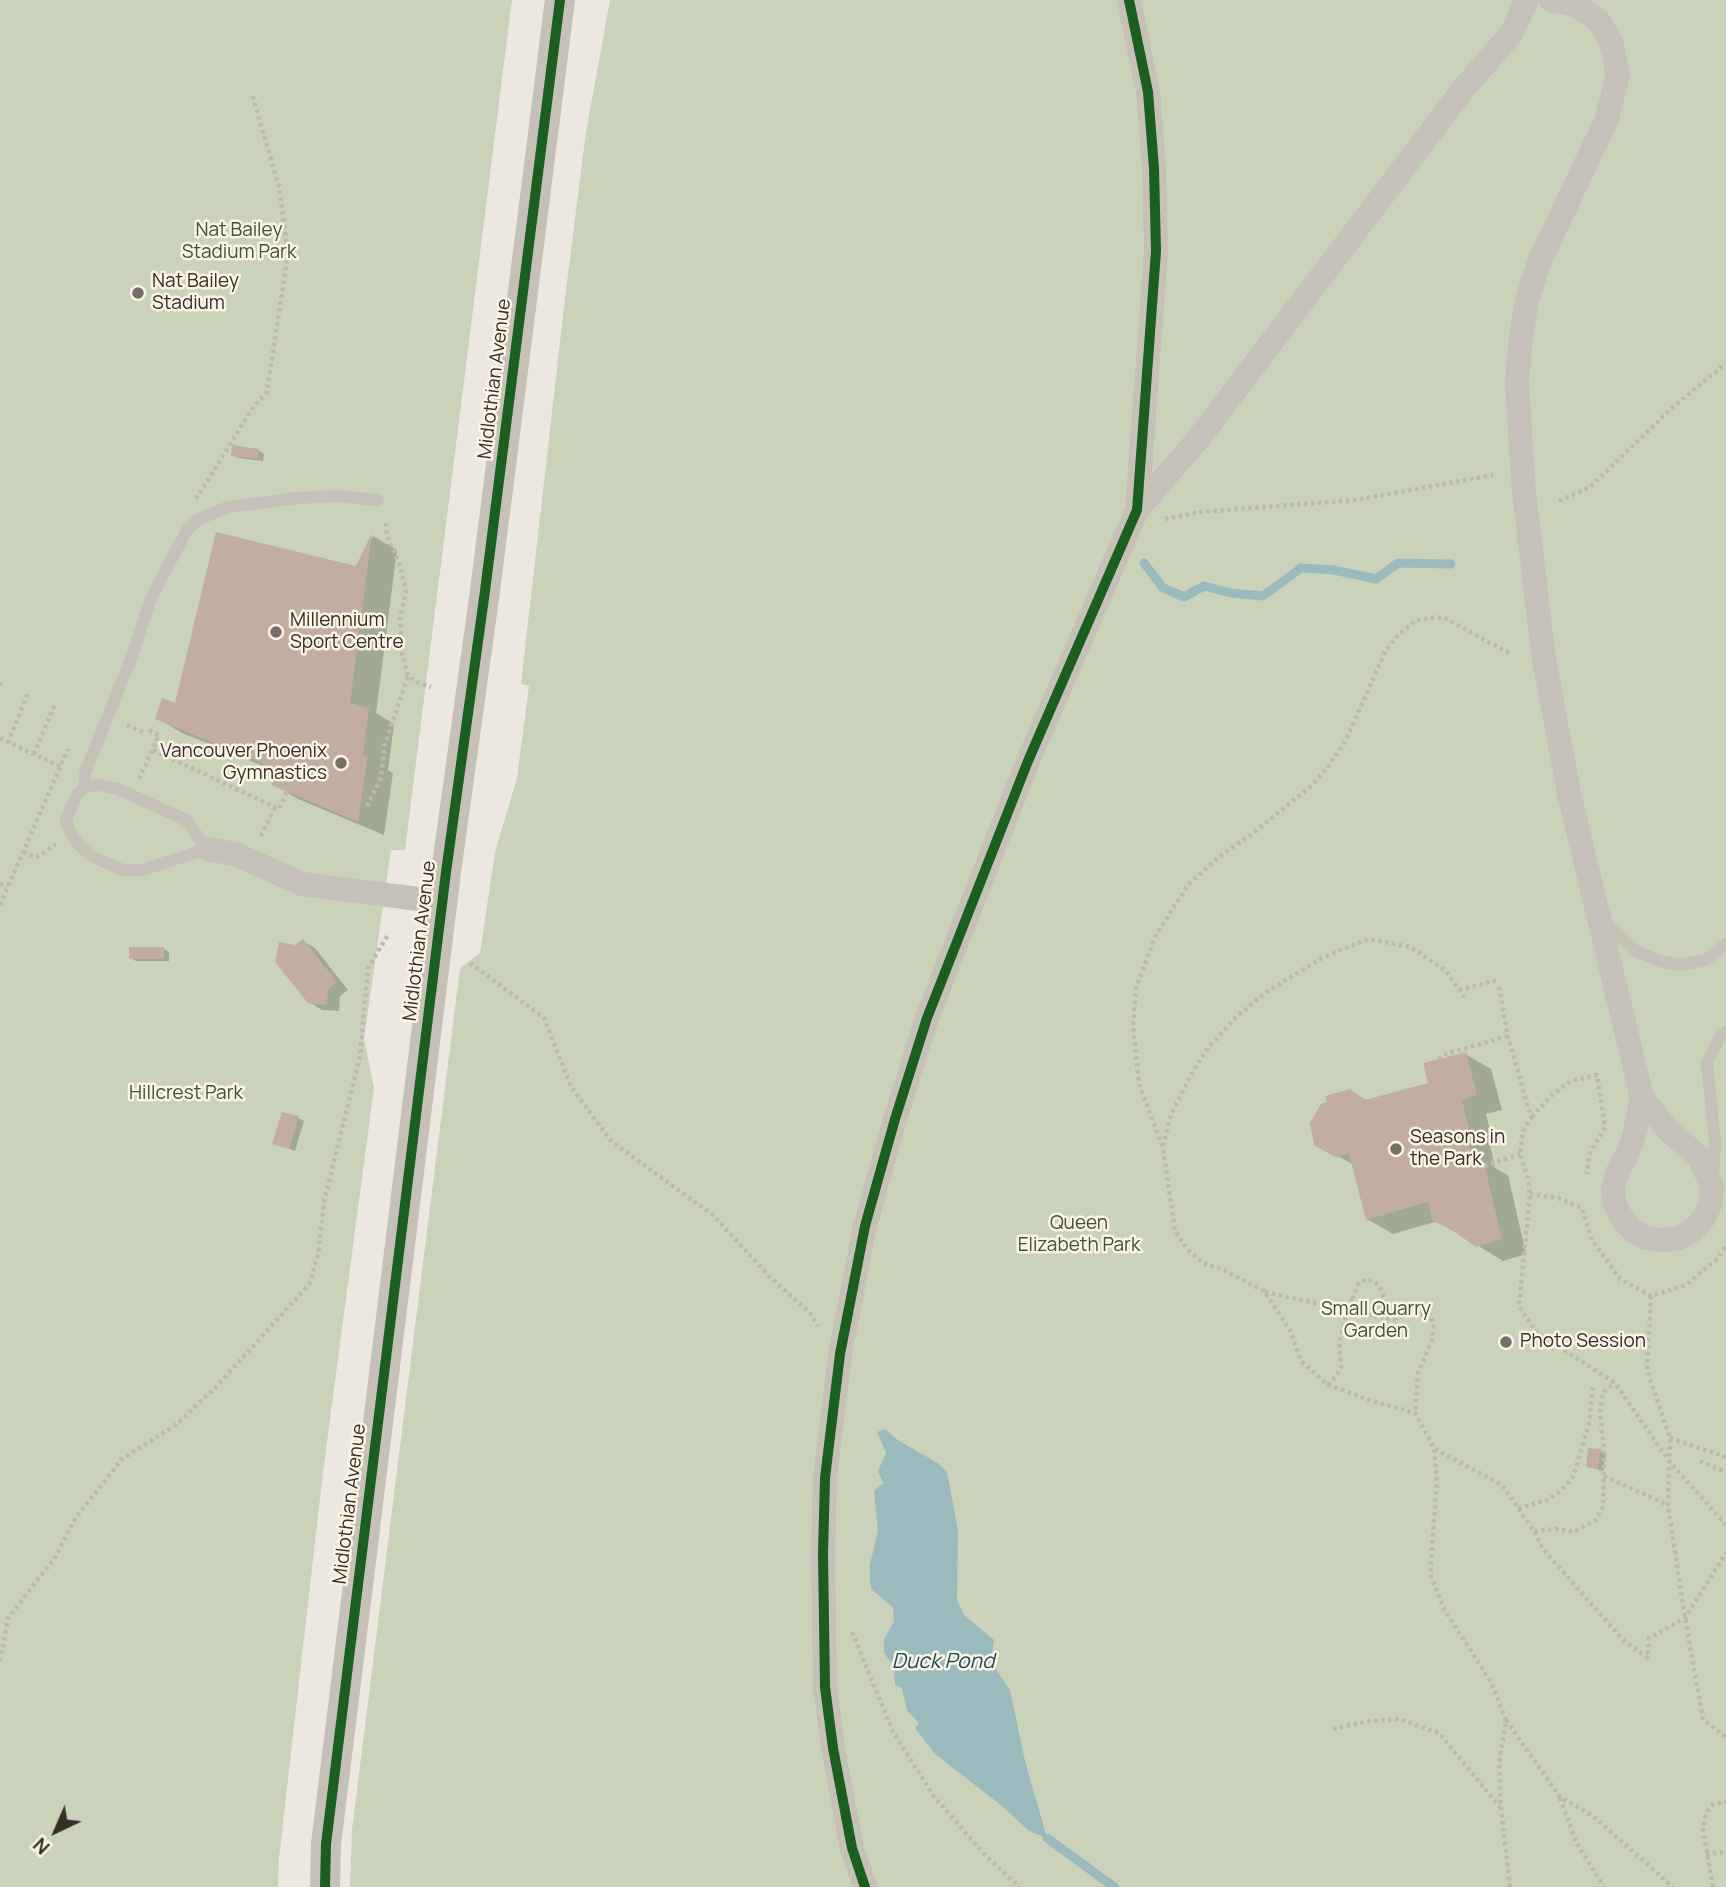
<!DOCTYPE html>
<style>
body{margin:0}
#map{position:relative;width:1726px;height:1887px;overflow:hidden;background:#ece8e0;font-family:Manrope,sans-serif}
canvas{display:block}
.north{position:absolute;left:21px;top:1796px;width:70px;height:70px;-webkit-text-stroke:5px #faf3e6;paint-order:stroke;rotate:224deg;font-size:19px;font-weight:700;line-height:28px;text-align:center;color:#362e27}
.north::after{content:'';display:block;margin:auto;width:24px;height:32px;background:#362e27;clip-path:polygon(50% 0,100% 100%,50% 72%,0 100%)}
</style>
<div id="map">
<canvas width="1726" height="1887"></canvas>
<div class="north">N</div>
</div>
<script>
const g = document.querySelector('canvas').getContext('2d');
g.lineJoin = 'round';
function fillPath(path, color) {
  g.fillStyle = color;
  g.fill(path, 'evenodd');
}
function poly(rows) {
  const path = new Path2D();
  for (const r of rows) {
    path.moveTo(r[0], r[1]);
    for (let i = 2; i < r.length; i += 2) path.lineTo(r[i], r[i + 1]);
  }
  return path;
}
function stroke(path, color, width, dash) {
  g.strokeStyle = color;
  g.lineWidth = width;
  g.lineCap = dash ? 'butt' : 'round';
  g.setLineDash(dash || []);
  g.stroke(path);
}
function write(font, color, halo, rows, align = 'center') {
  g.font = font + ' Manrope,sans-serif';
  g.lineWidth = 5;
  g.setLineDash([]);
  g.textBaseline = 'middle';
  g.strokeStyle = halo;
  g.fillStyle = color;
  for (const [text, x, y, turn = 0] of rows) {
    g.save();
    g.translate(x, y);
    g.rotate((+turn || 0) * Math.PI / 180);
    g.textAlign = isNaN(turn) ? turn : align;
    if (halo) g.strokeText(text, 0, 0);
    g.fillText(text, 0, 0);
    g.restore();
  }
}
fillPath(poly([
 [0,0,512,0,405,850,391,850,364,1039,374,1088,323,1472,279,1858,278,1887,0,1887],
 [610,0,1726,0,1726,1887,350,1887,352,1830,460,968,480,953,495,852,517,778,529,686,521,684,565,298,586,132]
]), '#cad3b9');
fillPath(poly([
 [885,1429,899,1441,938,1463,947,1472,958,1531,957,1600,965,1616,994,1640,991,1662,1010,1690,1025,1761,1047,1838,1029,1831,1002,1806,935,1754,915,1728,919,1723,907,1710,902,1688,895,1685,894,1666,884,1653,884,1640,894,1621,893,1607,871,1589,870,1578,870,1564,878,1531,874,1491,883,1483,878,1471,886,1453,877,1432]
]), '#9bbabe');
fillPath(poly([
 [258,450,264,454,263,461,238,458,233,455],
 [373,536,397,550,376,713,394,724,388,770,393,773,384,835,298,799,273,784,278,772,182,733,157,718,357,568],
 [303,941,315,948,348,990,340,996,339,1011,322,1010,309,1002,295,946],
 [164,949,169,952,169,961,136,961,130,958],
 [1465,1054,1491,1069,1502,1110,1486,1114,1493,1143,1490,1144,1495,1168,1508,1175,1526,1254,1503,1261,1438,1221,1393,1234,1367,1219,1354,1165,1316,1144,1350,1091,1368,1101,1430,1084],
 [298,1118,304,1121,295,1151,274,1143],
 [1600,1451,1606,1454,1603,1471,1587,1466]
]), '#0003');
stroke(poly([
 [1144,563,1163,588,1184,597,1204,586,1231,593,1263,596,1301,568,1334,570,1376,579,1398,563,1451,564],
 [1047,1838,1114,1887]
]), '#9bbabe', 9);
fillPath(poly([
 [232,445,259,449,258,459,231,456],
 [216,532,356,566,372,533,350,703,369,708,363,755,368,756,358,822,271,785,277,769,155,719,162,698,175,703],
 [303,939,337,982,328,989,327,1005,308,1003,275,962,279,942,295,945],
 [129,947,164,947,164,959,129,959],
 [1466,1052,1477,1095,1462,1100,1469,1129,1465,1130,1473,1161,1483,1159,1502,1239,1476,1247,1455,1232,1432,1220,1428,1202,1366,1220,1349,1154,1335,1157,1314,1145,1310,1123,1321,1104,1327,1102,1325,1096,1350,1089,1365,1100,1428,1083,1423,1063],
 [282,1112,299,1116,289,1149,272,1144],
 [1588,1448,1601,1449,1598,1469,1586,1467]
]), '#c1aea1');
stroke(poly([
 [196,499,254,406,267,392,288,253,279,187,252,94],
 [1559,501,1590,487,1672,408,1726,363],
 [1165,519,1200,512,1355,500,1493,475],
 [386,523,387,536,400,566,406,591,400,618,402,653,408,676,419,683,431,687],
 [0,685,1,682],
 [127,725,145,733],
 [0,738,61,767],
 [8,743,28,693],
 [153,750,279,809,287,791],
 [34,754,55,704],
 [139,779,159,735,147,729],
 [367,806,381,778,384,747,408,676],
 [261,836,275,807],
 [23,852,37,857,56,844],
 [0,884,8,885],
 [0,905,68,749],
 [470,963,544,1018,571,1087,612,1142,713,1215,770,1277,810,1313,818,1326],
 [1499,987,1508,1036,1531,1118,1523,1131,1520,1154,1528,1178,1530,1194,1519,1306,1536,1332,1615,1383,1669,1461,1726,1525],
 [1459,990,1498,980],
 [1439,1059,1442,1055,1508,1036],
 [1532,1117,1553,1094,1571,1081,1597,1075,1605,1127,1589,1155,1587,1174],
 [1163,1146,1171,1115,1193,1071,1208,1048,1238,1015,1268,991,1322,958,1368,939,1411,947,1446,971,1464,997],
 [1484,1166,1520,1154],
 [1530,1194,1558,1198,1582,1208,1592,1240,1620,1279,1651,1296,1686,1285,1717,1259,1726,1246],
 [1265,1292,1383,1318],
 [1651,1296,1647,1370,1670,1438,1668,1505,1685,1618,1703,1719,1726,1738],
 [1352,1299,1359,1283,1367,1279,1375,1282,1381,1289,1385,1303,1383,1318,1394,1319,1408,1313,1430,1315,1434,1324,1432,1340,1418,1373,1415,1413],
 [1328,1385,1337,1375,1341,1367,1339,1343,1346,1315],
 [1670,1438,1726,1457],
 [1435,1449,1502,1485,1534,1531,1543,1549,1625,1642,1648,1658,1649,1638,1685,1618,1726,1553],
 [1700,1461,1726,1472],
 [1604,1476,1668,1505],
 [1518,1508,1547,1500,1561,1491,1573,1477,1589,1424,1593,1385],
 [1534,1531,1556,1529,1574,1532,1596,1520,1603,1507,1604,1450,1600,1412,1603,1392,1615,1383],
 [852,1632,893,1732,933,1795,985,1855,1019,1887],
 [0,1661,8,1618,54,1559,75,1519,122,1459,177,1424,219,1384,310,1283,318,1254,324,1202,360,1056,368,968,389,933],
 [1506,1720,1560,1797,1593,1816,1673,1887],
 [1333,1729,1370,1721,1399,1719,1439,1733,1500,1807],
 [1560,1798,1576,1842,1604,1887],
 [1706,1854,1726,1852],
 [1510,1887,1501,1808,1499,1763,1506,1720,1491,1682,1444,1609,1430,1574,1437,1481,1434,1448,1415,1413,1369,1400,1328,1385,1301,1361,1290,1330,1264,1291,1222,1269,1203,1263,1187,1249,1175,1231,1163,1148,1139,1084,1133,1026,1136,988,1156,935,1188,885,1220,856,1256,831,1310,787,1328,767,1346,740,1385,652,1395,638,1416,620,1443,617,1511,654],
 [1713,1887,1703,1829,1706,1813,1713,1804,1726,1802]
]), '#beb8b1', 4.5, [3.5, 3.5]);
stroke(poly([
 [100,785,118,789,186,820,207,849,142,870,123,870,93,857,81,847,71,834,66,820,77,795,85,786,100,785],
 [85,786,85,773,132,656,151,598,187,530,199,519,228,507,297,498,336,496,378,500],
 [1604,921,1636,951,1659,961,1680,965,1706,960,1726,944],
 [1713,1176,1715,1143,1707,1062,1720,1037,1726,1032]
]), '#c5c0b8', 12);
stroke(poly([
 [1551,0,1575,5,1598,20,1611,42,1618,75,1607,119,1540,260,1527,300,1520,344,1517,383,1524,493,1544,659,1569,793,1642,1098],
 [1137,510,1199,438,1464,88,1511,34,1527,0],
 [207,849,235,854,302,884,442,902],
 [1642,1098,1668,1130,1699,1157,1712,1186,1711,1203,1704,1218,1693,1230,1679,1238,1662,1240,1646,1238,1632,1230,1621,1217,1614,1202,1613,1187,1618,1171,1626,1157,1634,1136,1642,1098],
 [865,1887,852,1848,833,1748,825,1687,823,1554,825,1478,840,1354,865,1226,895,1119,927,1018,1028,761,1137,510,1156,251,1154,168,1148,92,1129,0]
]), '#c5c0b8', 24);
stroke(poly([
 [325,1887,326,1844,446,872,485,591,560,0]
]), '#c5c0b8', 30);
stroke(poly([
 [1346,1315,1352,1299]
]), '#beb8b1', 4.5, [3.5, 3.5]);
stroke(poly([
 [325,1887,326,1844,446,872,485,591,560,0],
 [865,1887,852,1848,833,1748,825,1687,823,1554,825,1478,840,1354,865,1226,895,1119,927,1018,1028,761,1137,510,1156,251,1154,168,1148,92,1129,0]
]), '#1b5e20', 10);
for (const [x, y, r, color] of [
 [138,293,7,"#766f68"],
 [276,632,7,"#766f68"],
 [341,763,7,"#766f68"],
 [1396,1149,7,"#766f68"],
 [1506,1342,7,"#766f68"]
]) {
  const dot = new Path2D();
  dot.arc(x, y, r, 0, 2 * Math.PI);
  g.fillStyle = color;
  g.fill(dot);
  stroke(dot, '#faf3e6', 2.5);
}
write('19px', '#40552a', '#faf3e6', [
 ["Nat Bailey",239,231],
 ["Stadium Park",239,253],
 ["Hillcrest Park",186,1094],
 ["Queen",1079,1224],
 ["Elizabeth Park",1079,1246],
 ["Small Quarry",1376,1310],
 ["Garden",1376,1332]
]);
write('19px', '#362e27', '#faf3e6', [
 ["Nat Bailey",152,282],
 ["Stadium",152,304],
 ["Millennium",290,621],
 ["Sport Centre",290,643],
 ["Vancouver Phoenix",327,752,"right"],
 ["Gymnastics",327,774,"right"],
 ["Seasons in",1410,1138],
 ["the Park",1410,1160],
 ["Photo Session",1520,1342]
], 'left');
write('19px', '#362e27', '#faf3e6', [
 ["Midlothian Avenue",495,379,-83],
 ["Midlothian Avenue",420,941,-83],
 ["Midlothian Avenue",350,1504,-83]
]);
write('italic 21px', '#1b4d59', '#faf3e6', [
 ["Duck Pond",943,1662]
]);
</script>
